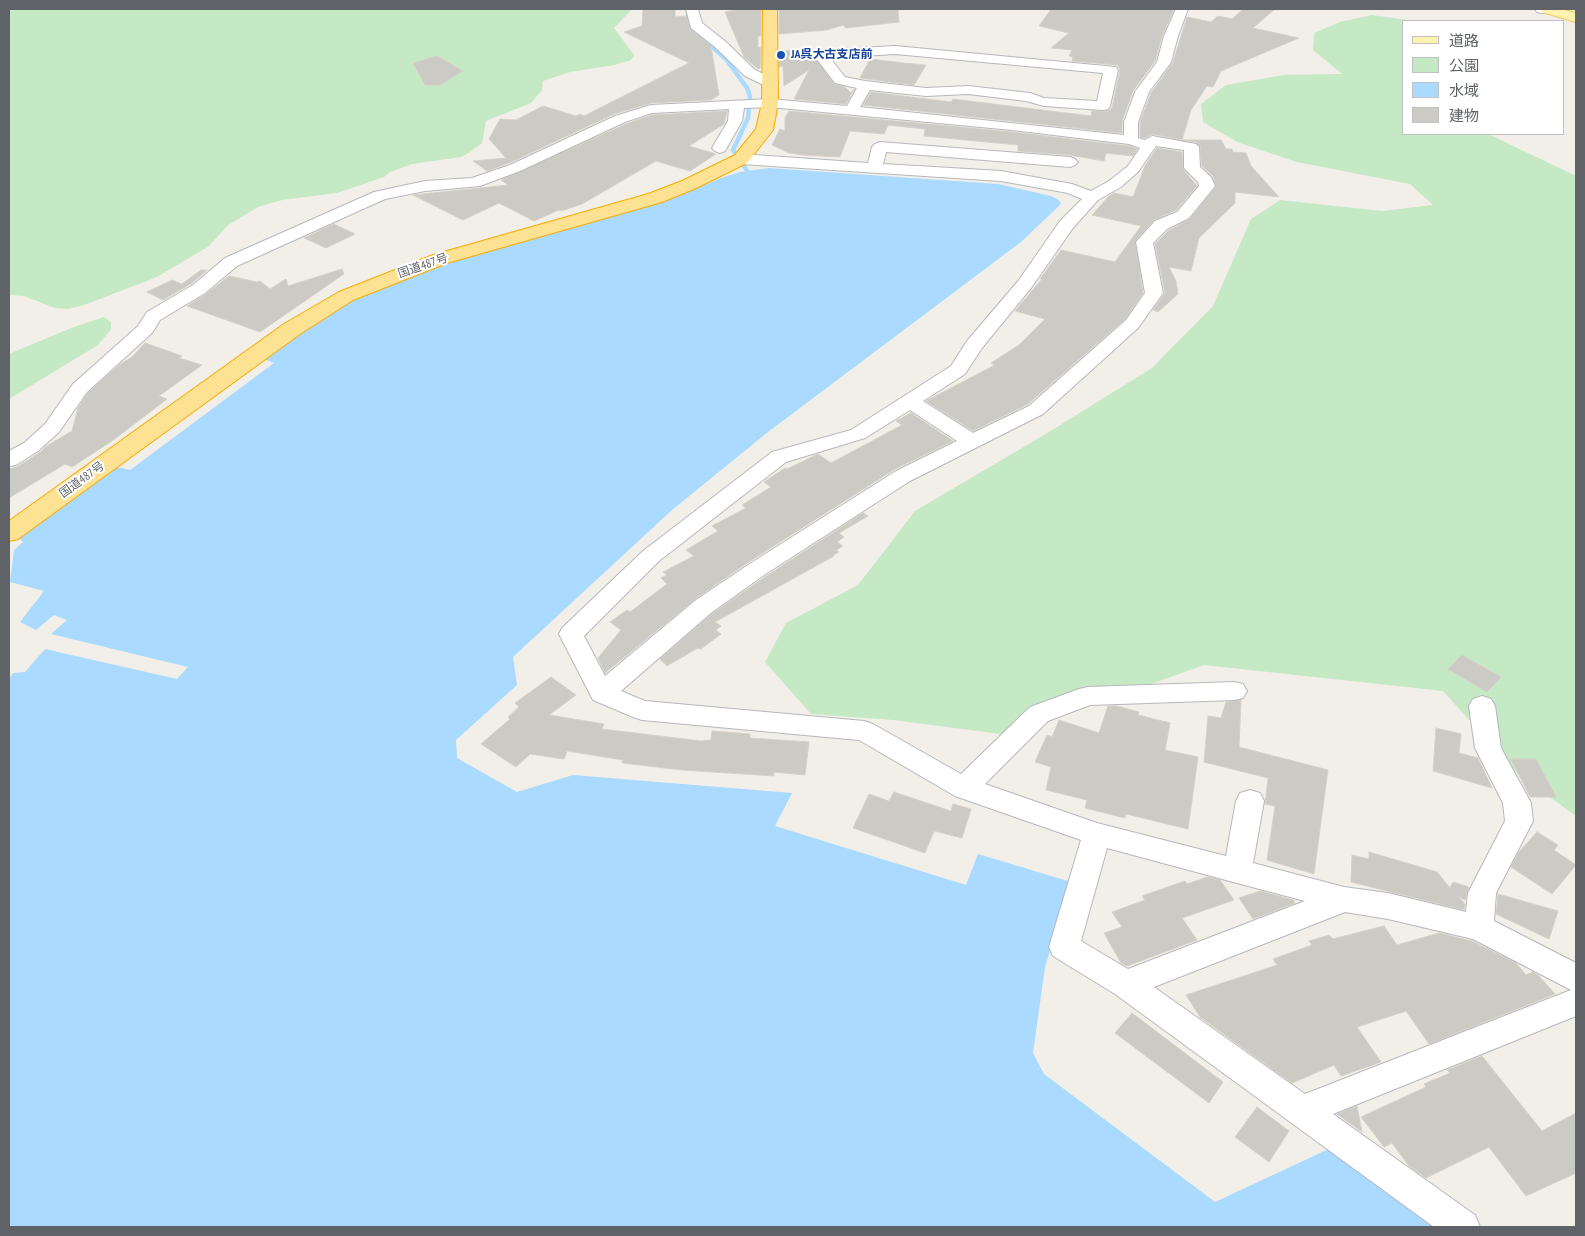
<!DOCTYPE html>
<meta charset="utf-8">
<style>
body{margin:0}
#map{position:relative;width:1585px;height:1236px;overflow:hidden;background:#f1efe8;font-family:"PT Sans Narrow","Noto Sans JP",sans-serif}
canvas{display:block}
.frame{position:absolute;inset:0;border:10px solid #5f6368;pointer-events:none}
.legend{position:absolute;left:1402px;top:20px;width:162px;height:115px;box-sizing:border-box;background:#fff;border:1px solid #bfc1c3;margin:0;padding:6px 9px;list-style:none;font-size:15px;color:#5f6368}
.legend li{display:flex;align-items:center;gap:10px;height:25px}
.legend b{width:25px;border:1px solid #bfc1c3}
</style>
<div id="map">
<canvas width="1585" height="1236"></canvas>
<div class="frame"></div>
<ul class="legend">
<li><b style="height:6px;background:#fff2af"></b>道路</li>
<li><b style="height:14px;background:#c5e8c5"></b>公園</li>
<li><b style="height:14px;background:#aadaff"></b>水域</li>
<li><b style="height:14px;background:#cccac5"></b>建物</li>
</ul>
</div>
<script>
const g = document.querySelector('canvas').getContext('2d');
g.lineJoin = 'round';
function fillPath(path, color) {
  g.fillStyle = color;
  g.fill(path, 'evenodd');
}
function poly(rows) {
  const path = new Path2D();
  for (const r of rows) {
    path.moveTo(r[0], r[1]);
    for (let i = 2; i < r.length; i += 2) path.lineTo(r[i], r[i + 1]);
  }
  return path;
}
function stroke(path, color, width, dash) {
  g.strokeStyle = color;
  g.lineWidth = width;
  g.lineCap = dash ? 'butt' : 'round';
  g.setLineDash(dash || []);
  g.stroke(path);
}
function write(font, color, halo, rows, align = 'center') {
  g.font = font + ' "PT Sans Narrow","Noto Sans JP",sans-serif';
  g.lineWidth = 4;
  g.setLineDash([]);
  g.textBaseline = 'middle';
  g.strokeStyle = halo;
  g.fillStyle = color;
  for (const [text, x, y, turn = 0] of rows) {
    g.save();
    g.translate(x, y);
    g.rotate((+turn || 0) * Math.PI / 180);
    g.textAlign = isNaN(turn) ? turn : align;
    if (halo) g.strokeText(text, 0, 0);
    g.fillText(text, 0, 0);
    g.restore();
  }
}
fillPath(poly([
 [9,9,632,9,614,28,634,55,631,60,614,65,570,72,543,81,542,90,531,103,486,121,482,143,470,152,461,157,412,164,390,172,384,177,337,193,282,200,258,207,228,225,209,246,157,277,84,305,68,309,55,308,24,296,9,295],
 [1372,15,1415,21,1404,21,1404,134,1488,134,1576,176,1576,816,1519,775,1443,691,1204,665,1009,735,893,720,811,714,765,662,786,623,858,585,915,511,1049,432,1152,368,1213,306,1251,219,1280,200,1382,211,1433,205,1410,184,1297,162,1237,142,1203,122,1201,104,1226,85,1284,75,1342,74,1313,50,1314,33,1340,22],
 [104,317,111,322,111,329,98,345,9,399,9,354,71,328]
]), '#c5e8c5');
fillPath(poly([
 [769,168,998,184,1051,196,1059,200,1061,204,1021,242,768,432,672,510,513,657,517,685,456,740,457,758,517,792,573,775,792,793,775,826,966,885,978,854,1071,882,1045,967,1033,1053,1044,1074,1215,1202,1333,1147,1445,1227,9,1227,9,679,13,673,25,672,45,649,177,679,188,667,51,634,67,620,54,615,36,630,20,622,44,591,10,582,14,550,23,542,19,538,117,467,130,470,274,363,262,358,337,307,385,285,442,265,688,192,721,178,740,172]
]), '#aadaff');
stroke(poly([
 [688,9,688,21,694,31,726,59,747,88,750,96,748,118,733,150,750,175]
]), '#aadaff', 4.5);
const building = poly([
 [650,9,675,9,675,17,686,16,690,29,711,46,719,95,711,100,651,103,614,114,509,163,487,171,473,161,506,158,489,139,500,119,516,120,543,106,576,116,580,114,584,116,689,63,624,32,642,26,643,10,650,9],
 [742,9,761,9,761,36,758,36,758,47,761,48,760,68,758,69,744,57,725,12,742,9],
 [779,9,898,9,899,22,846,28,843,25,827,30,779,34,779,9],
 [1051,9,1174,9,1162,36,1155,61,1133,91,1122,121,1122,133,863,105,871,92,951,102,953,99,1091,116,1092,111,1108,111,1112,108,1120,70,1118,65,1072,61,1073,57,1069,56,1072,50,1051,48,1069,33,1039,26,1051,9],
 [1243,9,1275,9,1253,28,1299,38,1221,71,1213,87,1207,86,1191,110,1182,140,1152,134,1145,138,1140,137,1140,122,1151,93,1173,62,1187,17,1211,22,1218,16,1232,19,1243,9],
 [779,50,812,53,834,84,845,87,851,93,854,89,846,104,794,99,809,70,784,86,783,66,779,67,779,50],
 [437,56,463,71,440,85,425,85,413,63,437,56],
 [870,59,904,63,926,65,914,85,860,78,870,59],
 [727,111,724,124,689,146,716,154,690,171,656,161,582,204,561,211,559,210,534,221,499,203,463,220,413,195,508,185,501,180,626,124,652,115,727,111],
 [789,111,1012,132,1129,146,1137,149,1133,156,1106,153,1104,161,1070,155,1018,151,1018,145,924,136,925,129,888,125,884,134,850,131,840,157,804,155,789,153,772,145,780,129,785,131,785,118,789,111],
 [1182,140,1221,140,1226,149,1232,149,1233,152,1246,153,1251,166,1279,197,1235,192,1235,203,1199,238,1191,271,1169,267,1176,281,1178,294,1158,312,1153,310,1165,293,1155,244,1168,231,1190,219,1216,187,1213,176,1202,166,1200,146,1196,142,1182,140],
 [1157,148,1182,152,1183,169,1197,186,1176,210,1154,220,1135,241,1143,293,1125,319,1028,404,973,431,926,401,995,365,991,363,1019,345,1045,319,1015,311,1042,279,1040,279,1061,250,1115,262,1141,226,1092,215,1108,197,1114,193,1133,197,1145,166,1157,148],
 [334,224,355,234,326,248,304,238,334,224],
 [342,269,344,274,260,332,187,306,206,294,229,276,257,282,260,281,270,289,286,279,288,286,342,269],
 [201,270,207,270,192,283,163,300,147,292,172,280,182,284,201,270],
 [145,343,182,356,179,358,202,365,159,396,167,399,112,441,72,467,65,464,9,498,9,469,17,467,42,451,45,447,72,431,78,408,88,393,119,365,132,357,145,343],
 [911,413,953,441,895,469,750,561,695,599,605,673,598,658,621,630,610,622,627,610,630,612,667,584,661,578,667,575,663,572,694,556,686,550,718,531,712,526,746,508,742,505,771,487,764,482,785,468,787,469,818,454,831,463,902,425,896,421,911,413],
 [863,513,868,516,839,533,844,537,837,542,843,546,836,550,839,552,833,555,834,556,715,622,721,626,716,630,721,634,701,649,698,648,667,666,660,659,713,613,768,575,863,513],
 [1462,655,1501,677,1487,692,1448,669,1462,655],
 [551,677,576,695,549,715,604,724,602,729,701,741,711,740,712,731,750,734,750,738,809,742,805,775,774,772,774,776,682,770,622,763,623,760,567,751,564,759,530,754,516,767,481,744,510,719,508,717,519,707,515,703,551,677],
 [1241,700,1239,747,1328,770,1314,874,1267,860,1275,806,1265,804,1268,778,1204,762,1208,716,1221,718,1226,702,1241,700],
 [1108,706,1117,706,1139,712,1138,715,1170,723,1165,750,1198,757,1188,829,1126,814,1125,818,1085,808,1087,800,1046,790,1051,767,1035,762,1047,735,1052,737,1059,720,1099,733,1108,706],
 [1436,728,1461,734,1459,753,1478,758,1492,788,1433,771,1436,728],
 [1511,759,1536,759,1556,797,1530,797,1511,759],
 [894,792,951,811,953,804,971,809,962,838,934,831,925,853,853,828,869,794,889,801,894,792],
 [1537,832,1558,845,1554,850,1576,865,1552,894,1511,867,1518,853,1537,832],
 [1369,852,1437,872,1450,888,1453,882,1469,887,1465,900,1458,896,1465,904,1464,910,1351,882,1352,855,1369,859,1369,852],
 [1207,877,1220,880,1234,900,1182,918,1197,940,1127,966,1121,963,1104,933,1122,927,1112,912,1145,900,1142,896,1185,881,1187,884,1207,877],
 [1260,891,1293,900,1295,903,1253,919,1239,898,1260,891],
 [1498,894,1558,911,1549,939,1496,914,1498,894],
 [1384,926,1397,945,1439,933,1472,941,1516,963,1526,975,1533,972,1538,975,1555,994,1429,1044,1406,1011,1357,1027,1381,1062,1341,1076,1334,1065,1292,1083,1200,1017,1186,995,1277,965,1273,959,1312,945,1309,941,1329,935,1333,939,1384,926],
 [1132,1013,1223,1082,1209,1103,1115,1033,1132,1013],
 [1482,1056,1542,1131,1576,1113,1576,1173,1526,1196,1489,1147,1426,1178,1409,1166,1392,1143,1384,1147,1361,1117,1426,1087,1424,1084,1450,1073,1447,1070,1482,1056],
 [1357,1106,1362,1132,1337,1114,1357,1106],
 [1257,1107,1289,1131,1269,1162,1235,1137,1257,1107]
]);
fillPath(building, '#cccac5');
stroke(building, '#d6d1c6', 1);
const minor = poly([
 [686,9,698,9,702,23,725,41,755,70,776,80,778,83,776,86,766,86,745,76,715,47,691,28,686,9],
 [1176,9,1188,9,1178,36,1171,62,1149,92,1138,122,1138,138,1145,140,1152,136,1196,144,1199,147,1200,167,1211,177,1215,186,1189,218,1167,229,1153,243,1163,293,1138,328,1043,414,910,481,767,573,712,612,621,691,645,701,864,721,873,724,961,774,1030,707,1079,689,1088,687,1234,682,1243,684,1247,691,1243,698,1234,700,1090,705,1048,721,985,784,1097,823,1226,856,1236,801,1240,793,1250,790,1260,793,1264,801,1253,863,1344,887,1388,893,1466,912,1468,893,1505,821,1503,803,1475,748,1469,706,1473,699,1482,696,1491,699,1495,706,1501,748,1531,803,1533,821,1496,893,1494,921,1576,963,1576,1016,1333,1114,1475,1215,1480,1227,1434,1227,1115,994,1053,956,1049,947,1081,840,955,796,859,740,642,720,633,717,593,700,559,634,562,628,643,551,772,452,851,430,951,366,967,341,1019,280,1060,221,1082,199,1068,193,1001,181,741,164,736,162,733,159,736,156,741,154,868,163,872,147,875,144,880,142,1070,157,1075,159,1078,162,1075,165,1070,167,886,152,883,164,1001,171,1072,184,1091,191,1109,181,1128,166,1140,148,1129,144,1012,130,770,107,744,108,742,121,725,151,720,153,715,151,712,148,728,121,729,109,652,113,625,122,520,171,480,186,425,191,385,199,237,266,205,293,160,320,152,333,87,392,59,432,38,451,16,465,9,466,9,451,24,443,45,424,73,384,138,326,147,312,193,285,225,258,374,192,425,181,472,178,510,165,615,116,651,105,770,99,847,106,857,88,835,83,813,54,820,50,895,46,1116,67,1118,70,1110,106,1108,109,1103,110,1044,106,1026,101,968,94,926,96,870,90,860,107,1124,135,1124,122,1135,92,1157,62,1164,36,1176,9],
 [895,54,1103,73,1097,101,1044,98,1030,93,968,86,926,88,865,81,845,77,830,58,895,54],
 [1156,146,1184,150,1184,168,1198,182,1199,186,1177,212,1155,221,1136,242,1145,293,1126,320,1029,406,973,433,923,401,965,374,982,348,1031,288,1073,228,1098,200,1121,187,1138,172,1156,146],
 [910,410,957,441,896,471,751,563,696,600,605,676,584,636,659,561,786,462,865,438,910,410],
 [1107,848,1237,883,1305,901,1128,969,1081,941,1107,848],
 [1345,912,1388,919,1473,939,1571,990,1305,1094,1154,987,1345,912],
 [1535,9,1555,9,1553,12,1541,13,1537,12,1535,9]
]);
const major = poly([
 [1540,9,1561,9,1576,13,1576,22,1542,12,1540,9]
]);
const highway = poly([
 [763,9,777,9,778,103,773,130,747,163,694,189,662,202,447,263,353,300,300,334,18,539,9,541,9,521,284,324,339,292,433,255,648,194,682,181,735,155,756,129,762,103,763,9]
]);
stroke(minor, '#b5b8bc', 2);
stroke(major, '#f2c960', 2);
stroke(highway, '#f9ab00', 2);
fillPath(minor, '#fff');
fillPath(major, '#fff2af');
fillPath(highway, '#fde293');
for (const [x, y, r, color] of [
 [781,55,5,"#1a4fb4"]
]) {
  const dot = new Path2D();
  dot.arc(x, y, r, 0, 2 * Math.PI);
  g.fillStyle = color;
  g.fill(dot);
  stroke(dot, '#fff', 2);
}
write('bold 12px', '#164399', '#fff', [
 ["JA呉大古支店前",791,55]
], 'left');
write('12px', '#5f6368', '#fff', [
 ["国道487号",423,266,-19],
 ["国道487号",82,480,-36]
]);
</script>
